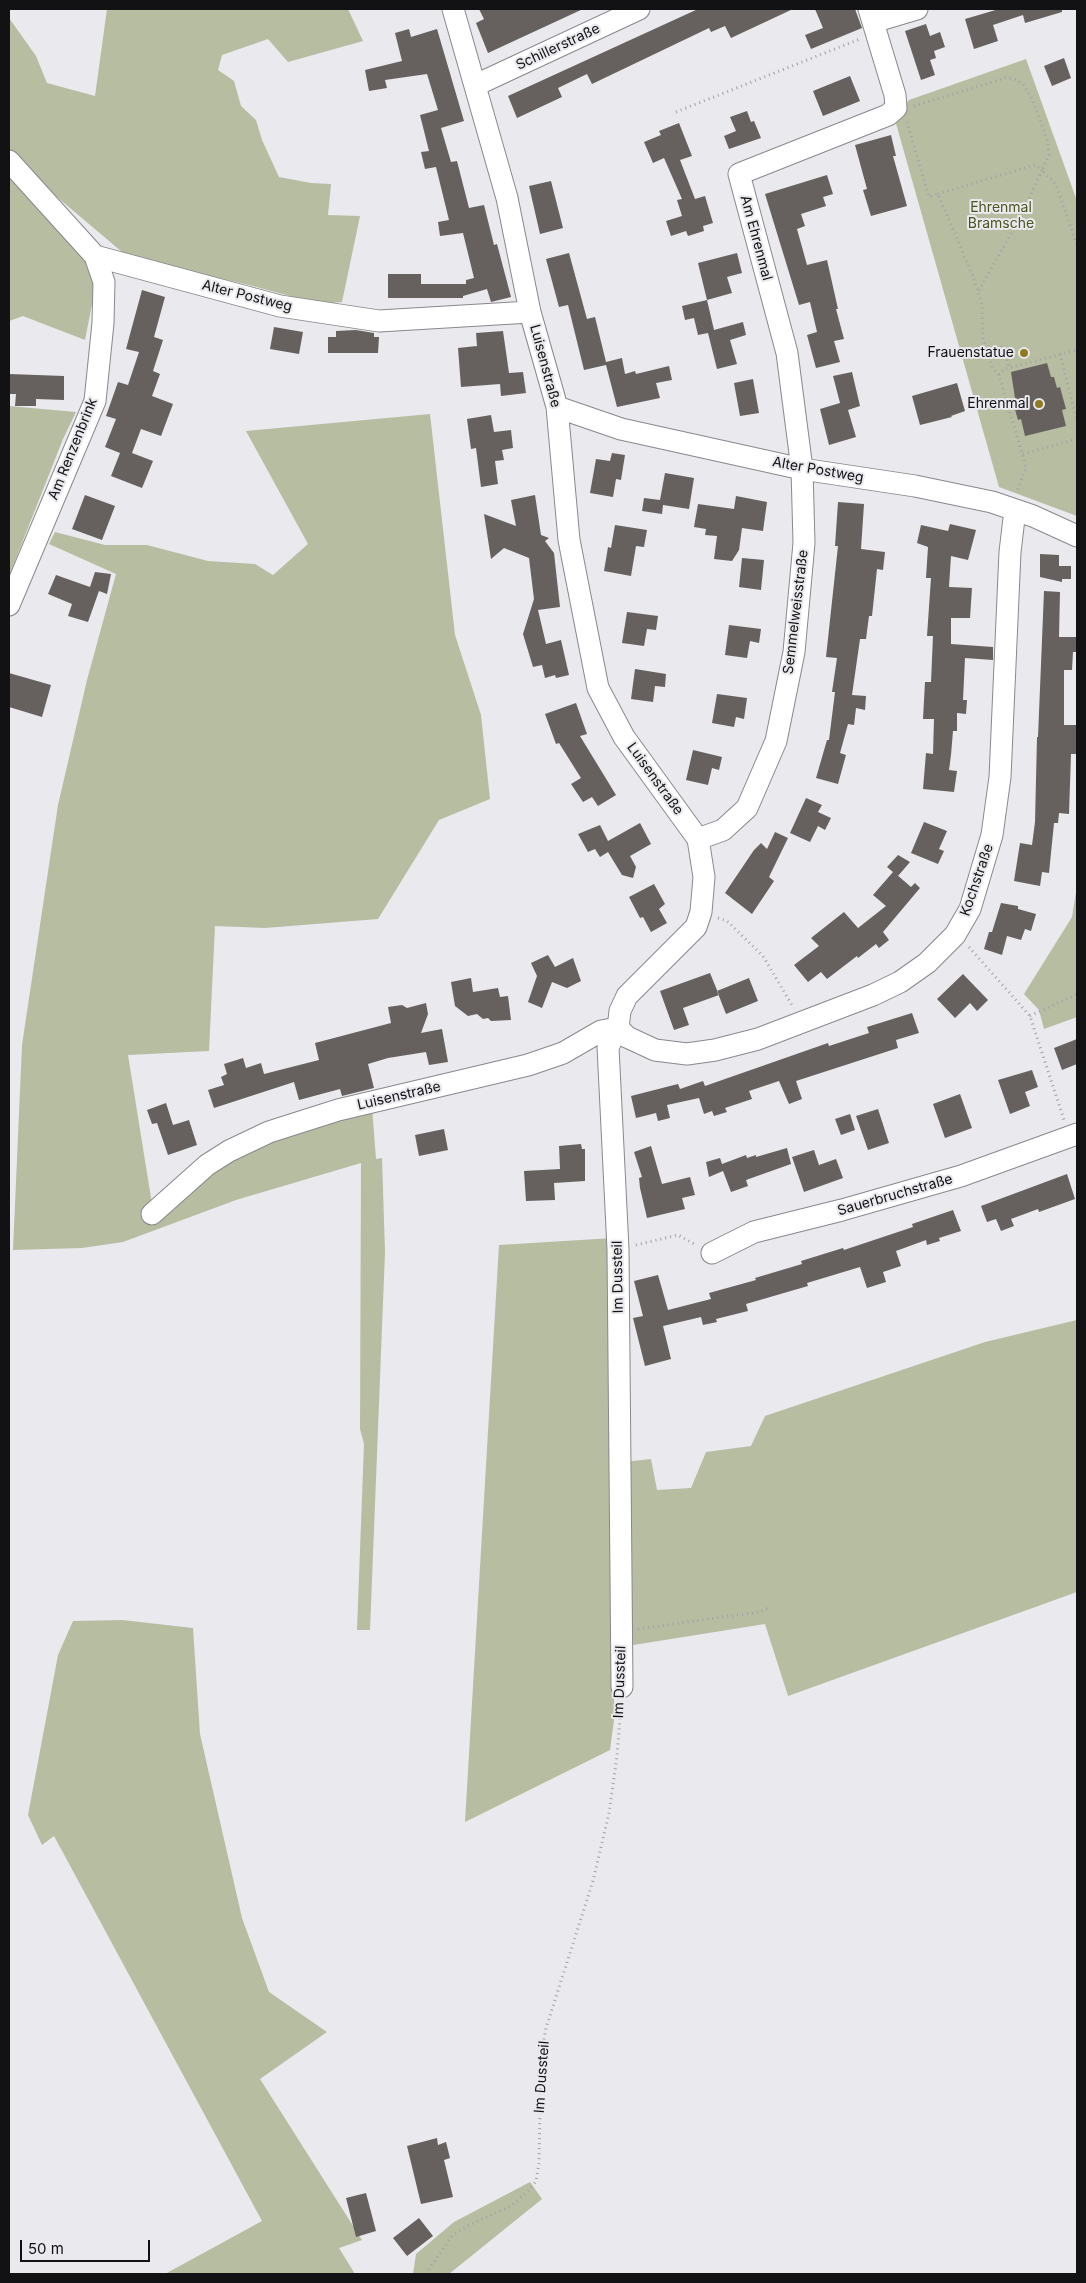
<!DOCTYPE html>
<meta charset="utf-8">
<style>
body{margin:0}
#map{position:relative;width:1086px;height:2283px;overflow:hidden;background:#e9e9ee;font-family:Inter,sans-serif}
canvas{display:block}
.frame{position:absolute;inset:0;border:10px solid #121214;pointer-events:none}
.scale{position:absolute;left:20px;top:2240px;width:130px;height:22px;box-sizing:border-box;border:2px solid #121214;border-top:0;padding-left:6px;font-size:15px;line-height:18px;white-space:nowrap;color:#121214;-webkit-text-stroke:4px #e9e9ee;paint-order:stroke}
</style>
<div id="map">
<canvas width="1086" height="2283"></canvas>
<div class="frame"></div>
<div class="scale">50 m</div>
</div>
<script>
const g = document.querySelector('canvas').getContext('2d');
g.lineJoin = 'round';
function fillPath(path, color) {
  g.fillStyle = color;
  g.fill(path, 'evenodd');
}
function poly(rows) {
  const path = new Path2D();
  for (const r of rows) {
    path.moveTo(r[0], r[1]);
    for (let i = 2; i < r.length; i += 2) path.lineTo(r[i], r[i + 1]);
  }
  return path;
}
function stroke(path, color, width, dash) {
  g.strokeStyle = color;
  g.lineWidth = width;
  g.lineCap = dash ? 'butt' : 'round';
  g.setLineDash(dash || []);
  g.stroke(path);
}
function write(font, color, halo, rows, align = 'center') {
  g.font = font + ' Inter,sans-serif';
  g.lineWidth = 4;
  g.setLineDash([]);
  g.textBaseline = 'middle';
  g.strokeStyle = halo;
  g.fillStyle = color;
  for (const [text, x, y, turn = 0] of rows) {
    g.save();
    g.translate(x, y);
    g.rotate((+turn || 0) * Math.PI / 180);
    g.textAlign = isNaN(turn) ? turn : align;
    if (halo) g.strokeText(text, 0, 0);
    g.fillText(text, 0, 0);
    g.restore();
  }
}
fillPath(poly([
 [107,9,348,9,363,41,288,62,268,39,222,55,218,70,234,81,241,106,256,120,262,140,279,177,311,183,331,184,328,215,360,216,342,302,320,304,249,285,128,257,25,170,9,149,9,18,36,56,47,83,95,96],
 [1026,59,1077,201,1077,516,999,487,895,120,909,100],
 [9,174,88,258,96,284,85,340,23,316,9,321],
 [9,406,76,412,63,439,9,576],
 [430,414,455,635,481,715,490,799,439,820,378,919,265,928,215,926,209,1051,128,1055,152,1204,212,1168,269,1138,372,1107,376,1159,382,1158,385,1252,370,1630,357,1630,364,1444,360,1429,361,1163,236,1200,123,1242,82,1248,13,1250,22,1045,58,805,87,680,116,574,49,544,55,532,105,545,147,545,208,561,255,564,273,575,308,544,246,431],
 [1077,886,1077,1017,1044,1029,1039,1010,1024,994,1072,917],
 [613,1238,614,1720,610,1750,465,1822,499,1245],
 [1077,1320,1077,1592,788,1696,765,1624,627,1646,624,1462,651,1459,657,1490,691,1488,706,1452,751,1446,765,1416,985,1342],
 [122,1620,193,1628,200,1734,242,1918,269,1992,327,2032,260,2079,362,2240,339,2248,355,2274,165,2274,262,2221,54,1836,42,1845,28,1815,58,1655,73,1621],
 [530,2182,542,2199,449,2274,413,2274,416,2254,454,2222]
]), '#b7bda1');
fillPath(poly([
 [479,9,583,9,488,53,476,23,484,19],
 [698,9,793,9,731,38,725,26,711,32,709,28,592,84,587,74,558,88,562,97,517,118,508,96],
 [815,9,855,9,862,28,811,49,805,35,823,28],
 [999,9,1062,9,1062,12,1025,23,1023,15,993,25,998,41,974,49,965,19],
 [926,24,930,36,940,32,945,47,934,51,936,58,930,60,935,75,921,80,905,31],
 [409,29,411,37,437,29,464,121,441,128,451,162,457,161,469,208,484,205,494,245,497,244,511,297,491,302,487,289,463,296,463,298,388,298,388,274,421,274,421,284,466,284,466,280,474,278,463,233,440,236,438,222,449,220,436,167,425,169,421,152,429,151,420,115,438,110,427,74,385,80,387,88,369,91,365,70,402,61,395,33],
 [1064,58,1071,78,1052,86,1044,66],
 [850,76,860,101,823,116,813,91],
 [747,111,751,122,754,121,761,138,729,149,724,136,736,131,730,117],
 [679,123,692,156,680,160,695,199,705,196,713,223,703,226,704,231,688,236,686,231,671,236,666,221,682,216,677,200,682,199,664,158,653,163,644,142,661,135,659,131],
 [891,135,896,156,893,156,907,206,871,216,863,190,867,189,855,145],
 [827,175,833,194,823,197,826,206,801,214,805,226,797,229,807,265,827,260,838,309,836,309,844,339,834,341,840,362,816,368,807,335,817,332,810,302,799,305,765,194],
 [551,181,563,228,540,234,529,186],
 [569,253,587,319,595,317,606,362,622,358,625,374,635,371,636,374,669,366,672,380,656,383,660,398,617,407,606,365,584,370,568,305,559,307,546,259],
 [737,253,742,273,727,277,732,293,707,300,698,263],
 [142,290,165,297,154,337,163,340,153,371,160,374,152,396,173,404,161,436,141,429,132,453,153,461,142,488,111,476,120,453,105,447,116,419,106,416,118,382,128,385,139,352,126,349],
 [707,300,714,330,743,322,746,335,730,340,737,364,717,369,708,333,698,335,694,318,685,320,682,306],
 [274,327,303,332,299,354,270,349],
 [356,330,374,333,374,337,379,337,378,353,328,353,328,337,336,337,336,331],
 [503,331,509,373,523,372,526,393,501,396,500,384,461,387,458,348,477,346,476,333],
 [1047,363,1051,377,1054,377,1057,388,1060,387,1066,409,1062,410,1066,426,1025,436,1021,419,1018,420,1012,399,1015,398,1011,372],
 [852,372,860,406,848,410,856,437,829,445,820,409,840,403,833,376],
 [9,374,64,376,64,400,36,399,36,406,15,406,16,394,9,394],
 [753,379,759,413,740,416,734,383],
 [957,383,965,411,951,416,952,417,920,425,912,396],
 [491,415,494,432,511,430,513,448,502,450,504,460,495,461,498,484,481,487,476,448,471,449,467,419],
 [612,453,625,455,621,480,616,479,613,497,590,493,596,459,610,461],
 [665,473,694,478,689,509,663,505,662,514,642,511,644,498,660,500],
 [85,495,115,506,102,540,72,529],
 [535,495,541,535,549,538,545,541,554,553,560,607,538,610,546,644,561,640,569,675,556,678,555,675,545,678,542,665,533,667,523,634,534,599,529,558,504,548,491,559,484,514,516,526,511,500],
 [736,496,767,502,763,531,742,528,739,550,732,561,714,559,717,536,705,535,706,529,694,527,698,504,734,509],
 [838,502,864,504,861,549,885,552,883,570,877,569,872,616,869,616,866,639,860,639,852,695,866,696,865,710,856,708,854,725,848,724,840,753,846,755,838,784,816,778,827,740,829,740,835,692,832,692,837,658,826,657,838,546,835,546],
 [950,524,976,530,968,560,951,556,949,587,972,588,970,618,951,618,951,644,993,647,993,660,965,658,963,700,967,700,966,714,957,713,957,731,953,731,951,755,949,770,957,771,954,792,923,789,926,753,933,754,934,719,923,719,925,682,931,682,933,636,927,636,931,578,926,578,928,547,917,543,921,525,948,531],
 [615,525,647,530,644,547,636,546,631,576,604,571,608,547,611,548],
 [1040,554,1059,555,1059,566,1071,566,1071,579,1062,579,1062,582,1040,577],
 [742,558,764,560,761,590,739,587],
 [95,572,111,574,107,594,99,591,88,622,68,616,72,604,48,594,56,575,90,587],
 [1044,591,1060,592,1059,637,1077,637,1077,652,1073,652,1072,670,1064,670,1064,725,1077,725,1077,754,1071,754,1069,814,1059,813,1058,823,1054,823,1049,873,1042,872,1040,886,1014,881,1020,843,1032,845,1035,822,1037,737,1038,737],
 [627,612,658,616,656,630,647,629,644,646,622,643],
 [729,625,761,629,759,643,750,641,747,658,725,655],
 [635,669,666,674,665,687,655,686,653,702,631,699],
 [9,673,51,685,42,717,9,707],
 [717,694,747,698,744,719,736,717,734,727,712,723],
 [576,703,587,734,580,736,616,795,598,806,592,797,583,802,571,784,581,778,559,743,556,744,545,714],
 [693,750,722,757,719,770,712,768,708,785,686,780],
 [806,798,822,805,818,812,831,818,825,830,818,826,810,842,790,833],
 [924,822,947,831,939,849,944,851,938,864,911,853],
 [640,823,651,844,630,856,636,867,633,878,622,875,608,852,600,857,595,849,588,852,578,834,600,825,608,841],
 [775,832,788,838,769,877,774,881,752,914,725,893,754,850,761,843,767,849],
 [898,855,910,862,898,876,896,874,911,887,915,883,920,888,883,932,889,940,879,948,876,944,858,958,857,956,827,979,821,972,808,982,794,965,819,946,811,938,844,912,858,928,886,906,873,895,893,872,887,867],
 [654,884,665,904,659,909,667,923,651,932,643,917,640,918,629,897],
 [1001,903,1018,906,1018,909,1036,914,1031,931,1025,929,1021,940,1007,936,1002,955,984,949,989,932,992,932],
 [548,955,555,967,573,958,581,981,567,988,552,982,542,1008,528,1002,537,976,531,963],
 [710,973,719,995,683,1008,689,1025,674,1030,660,991],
 [963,974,988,1000,977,1011,970,1003,955,1018,937,999],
 [471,978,473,992,498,988,500,997,508,996,511,1020,491,1021,488,1018,483,1019,477,1014,468,1016,455,1006,451,982],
 [749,978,758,1001,726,1014,717,991],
 [426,1003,428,1014,421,1033,442,1029,448,1062,429,1065,426,1052,388,1058,368,1064,374,1088,342,1096,340,1089,299,1100,294,1082,214,1108,208,1090,224,1085,221,1077,227,1074,224,1064,243,1058,246,1068,261,1063,264,1074,319,1060,315,1043,391,1023,388,1007,402,1005,407,1008],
 [912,1013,919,1033,896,1040,898,1048,796,1081,802,1099,789,1104,779,1081,749,1091,752,1099,725,1108,727,1112,714,1116,712,1111,704,1114,699,1098,667,1105,670,1118,658,1121,656,1113,636,1118,631,1096,678,1084,680,1089,703,1081,705,1086,828,1043,829,1046,869,1033,867,1027],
 [1077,1039,1077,1064,1062,1070,1054,1048],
 [1032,1070,1038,1087,1025,1092,1030,1106,1010,1114,998,1080],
 [960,1094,972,1128,945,1138,933,1104],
 [166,1103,173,1125,189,1120,197,1145,168,1155,157,1123,152,1124,147,1110],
 [878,1109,889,1143,868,1150,856,1116],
 [850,1114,855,1130,841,1135,835,1119],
 [444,1129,448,1150,419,1156,415,1135],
 [581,1144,582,1149,585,1149,585,1181,554,1183,555,1200,526,1201,524,1171,560,1169,559,1146],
 [651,1146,662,1184,690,1177,695,1195,682,1198,685,1209,647,1218,640,1188,639,1178,642,1177,634,1152],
 [787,1148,791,1164,746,1180,748,1186,731,1192,723,1171,709,1177,706,1162,720,1158,722,1164,746,1155,747,1158,756,1155,756,1157],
 [814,1150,819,1165,836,1159,843,1178,804,1192,792,1157],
 [1067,1174,1075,1199,1039,1212,1038,1209,1011,1219,1014,1226,1001,1231,996,1219,987,1222,981,1206],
 [953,1210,961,1231,939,1238,940,1241,927,1245,926,1240,896,1251,901,1266,883,1272,886,1282,867,1288,860,1267,807,1283,808,1286,746,1304,748,1311,716,1319,717,1322,703,1325,701,1317,663,1326,671,1359,645,1366,633,1318,643,1316,634,1281,658,1275,668,1310,711,1299,709,1293,756,1280,755,1278,802,1264,801,1261,843,1248,844,1250,913,1227,912,1224],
 [437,2138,438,2145,446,2142,450,2158,444,2160,453,2197,421,2204,407,2146],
 [366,2193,376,2231,356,2237,346,2198],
 [419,2218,433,2236,407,2256,393,2238]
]), '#66615e');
const minor = poly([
 [453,9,507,198,530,312,557,407,569,540,598,688,624,737,698,839,704,877,701,912,696,927,627,996,620,1011,618,1028,608,1047,618,1249,622,1687],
 [873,22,917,9],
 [476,85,639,9],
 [9,161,95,256,280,306,379,321,530,312],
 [557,407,621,429,802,469,915,486,992,502,1033,516,1077,536],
 [9,605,95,401,103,323,104,282,95,256],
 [698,839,723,830,747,808,776,741,794,652,804,543,802,469,787,353,739,174,888,115,896,108,895,95,869,9],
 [618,1028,627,1037,655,1050,687,1054,715,1050,758,1039,873,995,900,982,927,963,955,935,970,909,992,835,1000,777,1010,552,1015,510],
 [152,1214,207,1165,229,1151,269,1132,338,1110,528,1065,563,1053,601,1031,618,1028],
 [712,1253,754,1232,842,1210,961,1176,1077,1134]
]);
stroke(minor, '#88888d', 23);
stroke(poly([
 [914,106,1005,78,1014,79,1023,84,1032,99,1048,142,1049,155,1042,170,1056,185,1077,245],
 [676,112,860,39],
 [907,122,929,197,938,194,972,274,982,304,983,338,993,369,999,375,1026,467,1017,492],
 [938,194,1035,165,1042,170,1022,214,978,292],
 [986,350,1001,347,1004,349,1009,367],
 [1060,354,1077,421],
 [999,375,1004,369,1077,350],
 [1023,454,1077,439],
 [718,918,727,921,763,956,793,1007],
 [969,947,1030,1016,1064,1120],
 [1030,1016,1077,994],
 [636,1245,678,1235,696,1245],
 [638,1629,759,1612,768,1608],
 [426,2274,452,2236,467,2226,511,2206,529,2190,536,2181,539,2163,541,2056,546,2028,593,1881,609,1813,617,1756,621,1706]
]), '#a2a2a6', 3, [1, 4]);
stroke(minor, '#fff', 21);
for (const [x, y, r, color] of [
 [1024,353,5,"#8e7b21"],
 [1039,404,5,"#8e7b21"]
]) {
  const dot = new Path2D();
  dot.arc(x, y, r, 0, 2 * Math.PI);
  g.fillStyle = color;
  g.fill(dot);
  stroke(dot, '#e9e9ee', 2);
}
write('14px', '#121214', '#e9e9ee', [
 ["Schillerstraße",558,47,-25],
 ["Am Ehrenmal",756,238,75],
 ["Alter Postweg",247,296,14],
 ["Luisenstraße",545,366,75],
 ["Am Renzenbrink",73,449,-68],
 ["Alter Postweg",818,470,10],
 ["Semmelweisstraße",796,612,-83],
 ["Luisenstraße",655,779,54],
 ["Kochstraße",977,880,-71],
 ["Luisenstraße",399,1096,-13],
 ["Sauerbruchstraße",895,1195,-16],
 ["Im Dussteil",618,1277,-91],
 ["Im Dussteil",620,1682,-88],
 ["Im Dussteil",542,2077,-86]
]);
write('14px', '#4c541f', '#e9e9ee', [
 ["Ehrenmal",1001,208],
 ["Bramsche",1001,224]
]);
write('14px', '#121214', '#e9e9ee', [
 ["Frauenstatue",1014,353],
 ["Ehrenmal",1029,404]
], 'right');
</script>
